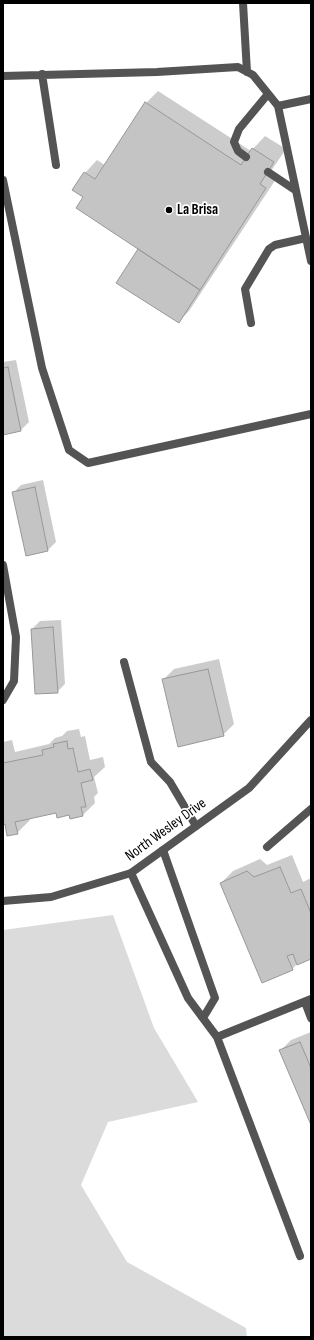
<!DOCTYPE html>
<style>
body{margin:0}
#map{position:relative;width:314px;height:1340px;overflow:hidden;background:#fff;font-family:"Sofia Sans Condensed",sans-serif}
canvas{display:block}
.frame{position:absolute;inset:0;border:4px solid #000;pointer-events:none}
</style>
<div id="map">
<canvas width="314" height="1340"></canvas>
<div class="frame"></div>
</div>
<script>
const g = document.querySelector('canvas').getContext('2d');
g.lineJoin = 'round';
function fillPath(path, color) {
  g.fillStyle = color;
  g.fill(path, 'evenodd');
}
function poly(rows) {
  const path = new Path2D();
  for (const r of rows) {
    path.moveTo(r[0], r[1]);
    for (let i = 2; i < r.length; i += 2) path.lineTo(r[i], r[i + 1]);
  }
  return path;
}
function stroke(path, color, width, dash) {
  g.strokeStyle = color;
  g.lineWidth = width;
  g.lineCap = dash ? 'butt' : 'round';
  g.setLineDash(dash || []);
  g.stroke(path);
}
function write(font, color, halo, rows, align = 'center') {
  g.font = font + ' "Sofia Sans Condensed",sans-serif';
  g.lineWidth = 3.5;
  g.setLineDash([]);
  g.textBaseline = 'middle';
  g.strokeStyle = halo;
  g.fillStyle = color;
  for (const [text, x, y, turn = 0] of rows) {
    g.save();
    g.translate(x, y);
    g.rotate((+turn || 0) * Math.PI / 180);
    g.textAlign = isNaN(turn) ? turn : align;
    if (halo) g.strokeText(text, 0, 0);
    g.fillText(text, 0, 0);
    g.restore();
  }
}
fillPath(poly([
 [113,915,154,1028,198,1102,108,1122,81,1185,127,1262,246,1328,247,1337,3,1337,3,930]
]), '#dbdbdb');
fillPath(poly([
 [158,91,251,151,265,136,286,149,271,171,278,176,189,311,178,322,139,250,85,197,85,173,97,160,105,165,146,103],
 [16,360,29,422,21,430,3,434,3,362],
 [43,480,56,542,48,550,13,493,21,485],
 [61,620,65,684,57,692,32,629,40,621],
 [219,659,234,724,223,735,163,680,174,669],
 [79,729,81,737,85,736,90,760,103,757,105,767,94,777,98,793,94,797,95,803,83,815,57,812,29,818,30,820,17,833,5,823,3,824,3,742,12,740,15,752,49,744,55,738,62,736,67,731],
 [292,855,303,882,311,878,311,958,298,963,292,969,221,883,233,871,260,859,267,865],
 [311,1032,311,1123,281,1050,291,1040]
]), '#0003');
const building = poly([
 [145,102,241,165,252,148,274,162,260,184,266,188,200,290,76,208,83,197,72,190,84,172,95,179,145,102],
 [138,249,200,290,179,323,116,283,138,249],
 [8,367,21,431,3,435,3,368,8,367],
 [35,487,48,551,26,556,12,492,35,487],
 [53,627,58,693,35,694,31,629,53,627],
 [208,669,224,736,178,747,162,679,208,669],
 [67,741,68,749,73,748,78,772,90,769,93,780,81,783,86,807,81,807,83,816,70,819,69,815,57,818,56,813,15,822,18,834,7,836,5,824,3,825,3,763,43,755,42,750,54,747,53,744,67,741],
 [280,867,291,893,301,889,311,913,311,959,297,965,293,954,287,956,293,970,262,983,220,883,247,871,254,877,280,867],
 [300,1042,311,1068,311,1125,279,1050,300,1042]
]);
fillPath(building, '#c4c4c4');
stroke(building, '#989898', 1);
stroke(poly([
 [243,3,247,72],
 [42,74,56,165],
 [3,76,157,72,238,67,253,75,278,106],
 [311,99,278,106,311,261],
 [246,157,238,151,234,142,239,129,268,94],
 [268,172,295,190],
 [3,180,42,368,69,450,88,463,311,414],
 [251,323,245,289,269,249,275,245,306,238],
 [3,565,16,637,14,681,3,700],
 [124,662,151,762,170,782,196,826],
 [267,847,311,809],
 [163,850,215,998,203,1018],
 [131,873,188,998,217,1037,300,1256],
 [305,1002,311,1018],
 [217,1037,311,999]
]), '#545454', 8);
stroke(poly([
 [3,901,51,897,131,873,249,788,311,720]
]), '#545454', 8);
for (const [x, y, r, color] of [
 [169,210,4,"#000"]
]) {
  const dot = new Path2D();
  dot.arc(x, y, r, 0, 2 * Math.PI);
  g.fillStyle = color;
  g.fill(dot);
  stroke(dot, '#fff', 1.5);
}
write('bold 15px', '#000', '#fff', [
 ["La Brisa",177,210]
], 'left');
write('15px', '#000', '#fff', [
 ["North Wesley Drive",166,830,-36]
]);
</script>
